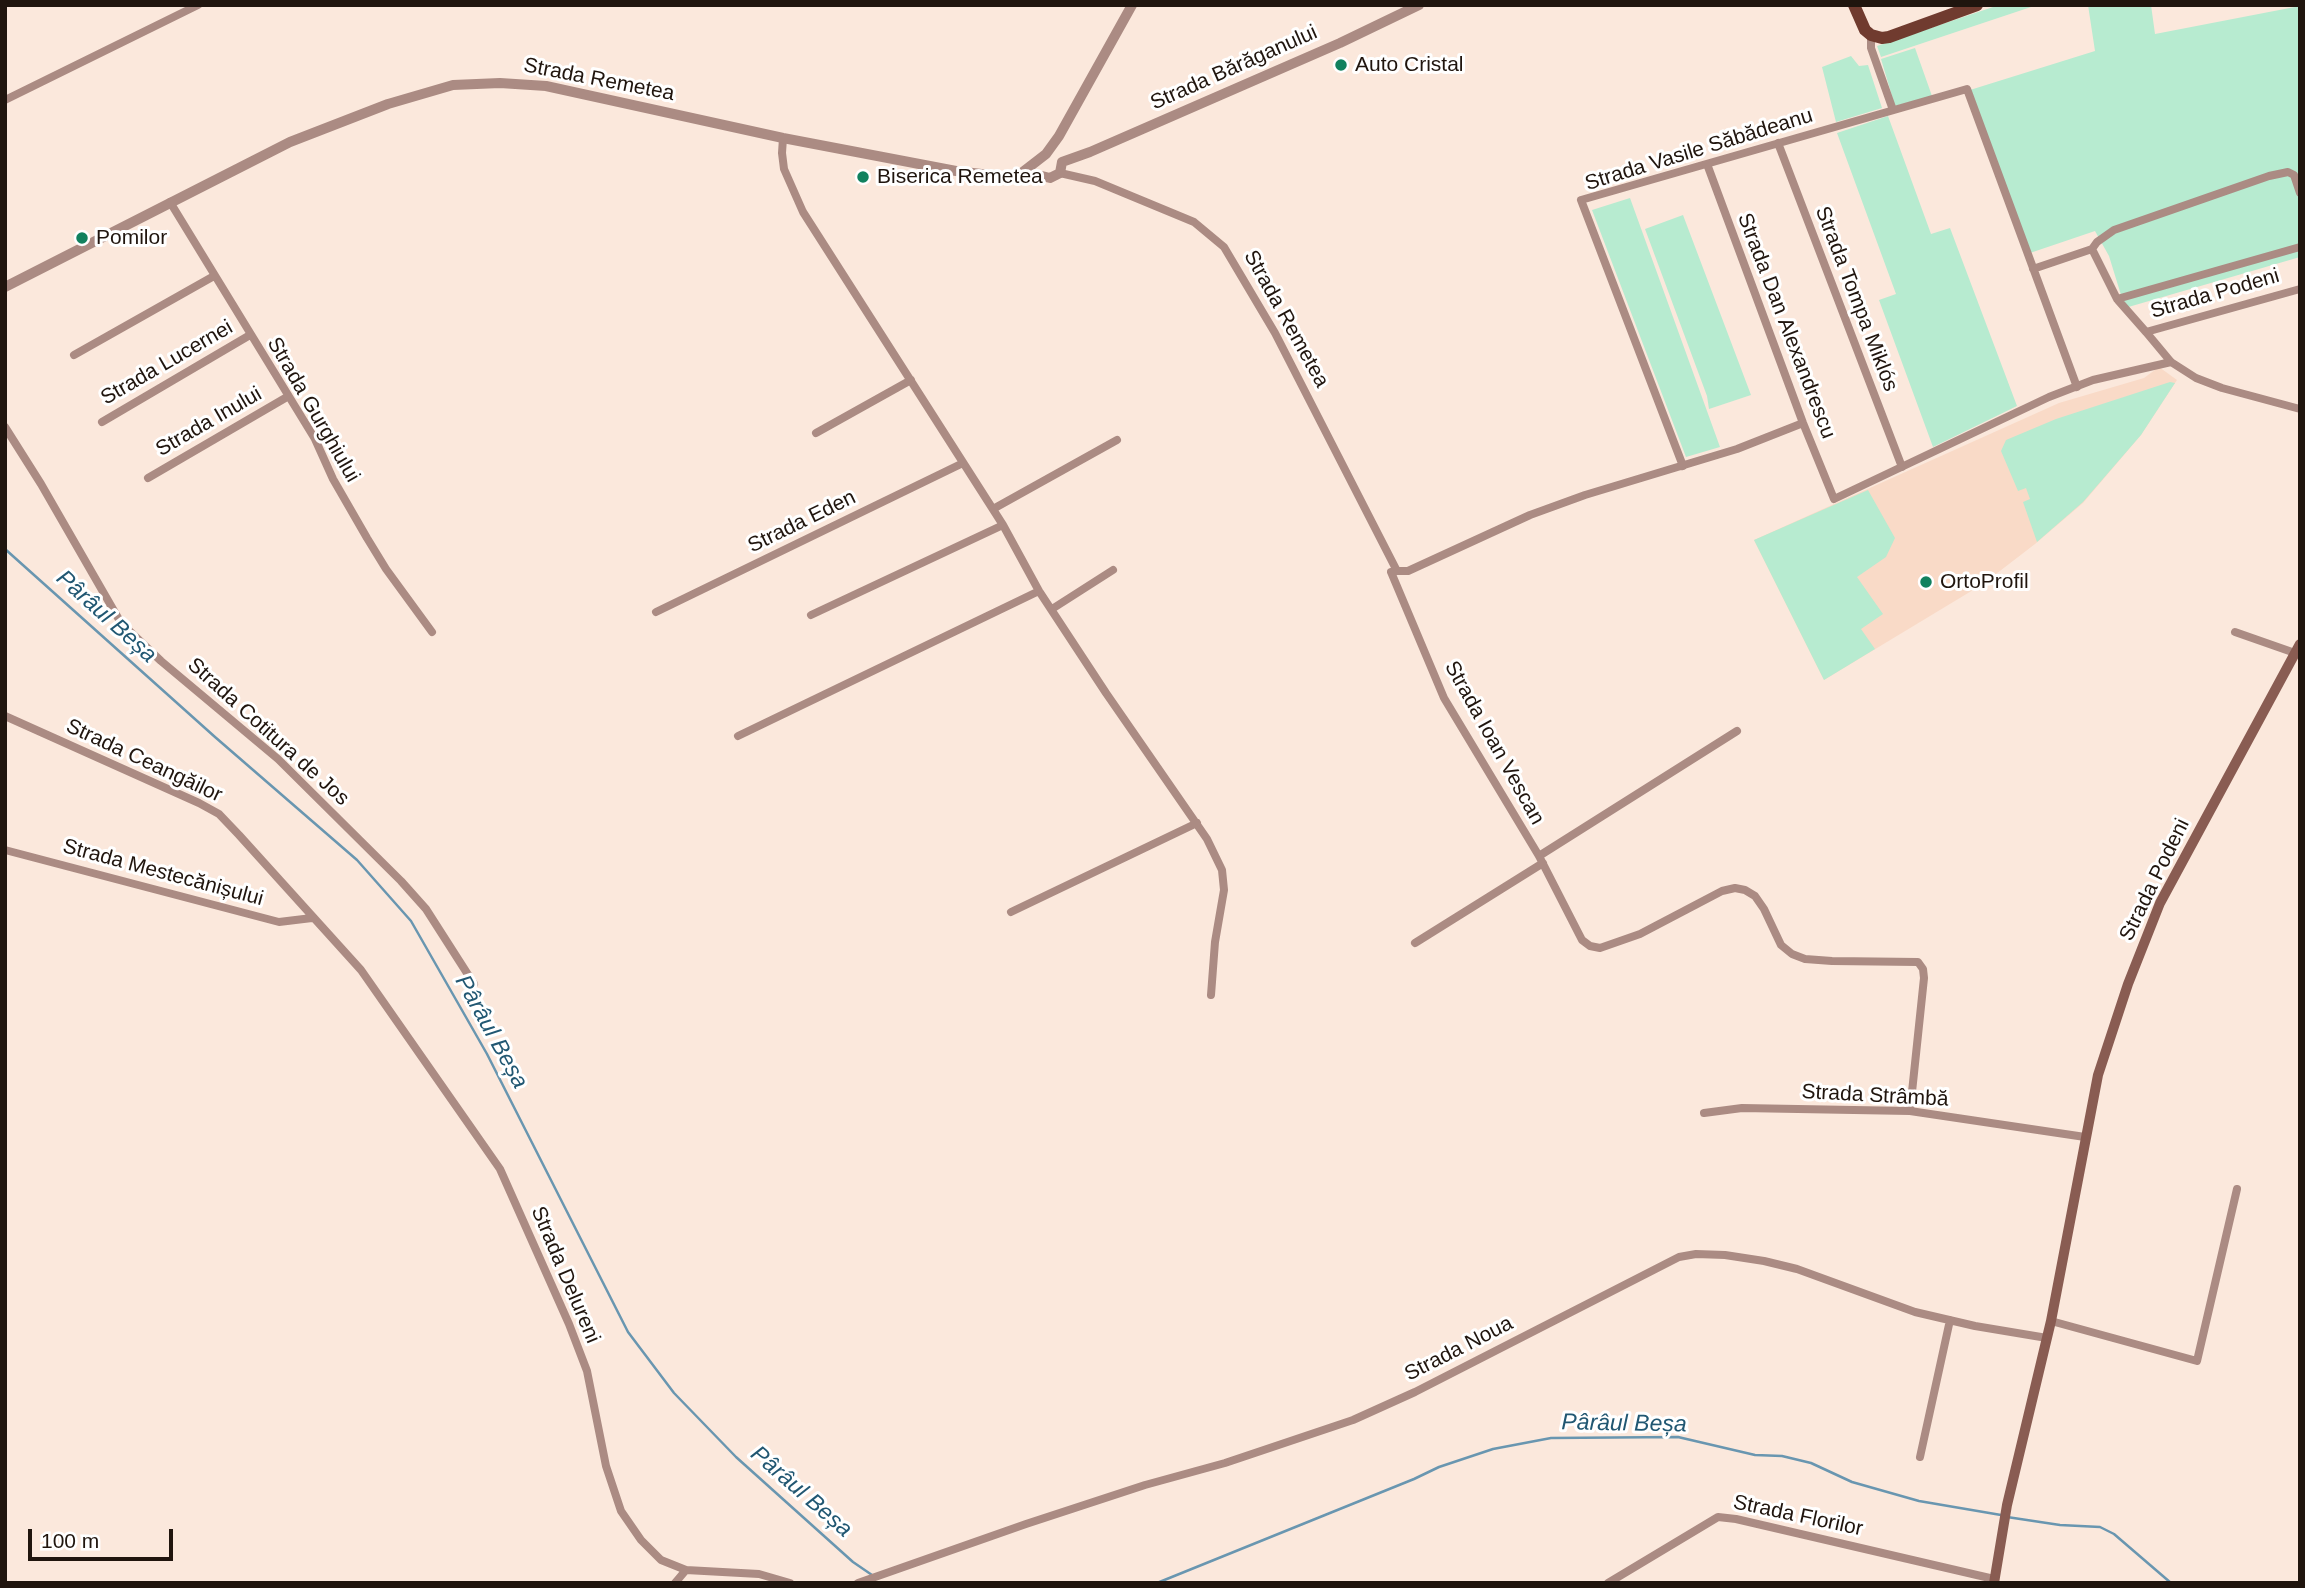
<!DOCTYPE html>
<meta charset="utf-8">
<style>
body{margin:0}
#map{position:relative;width:2305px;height:1588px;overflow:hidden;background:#fbe8dc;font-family:Helvetica,sans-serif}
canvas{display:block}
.frame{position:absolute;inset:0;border:7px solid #20150e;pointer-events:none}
.scale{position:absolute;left:28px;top:1529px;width:145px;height:32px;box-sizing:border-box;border:4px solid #20150e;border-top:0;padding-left:9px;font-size:21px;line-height:24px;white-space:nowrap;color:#20150e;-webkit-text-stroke:5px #fff;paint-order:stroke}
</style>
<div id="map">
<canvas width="2305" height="1588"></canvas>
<div class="frame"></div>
<div class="scale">100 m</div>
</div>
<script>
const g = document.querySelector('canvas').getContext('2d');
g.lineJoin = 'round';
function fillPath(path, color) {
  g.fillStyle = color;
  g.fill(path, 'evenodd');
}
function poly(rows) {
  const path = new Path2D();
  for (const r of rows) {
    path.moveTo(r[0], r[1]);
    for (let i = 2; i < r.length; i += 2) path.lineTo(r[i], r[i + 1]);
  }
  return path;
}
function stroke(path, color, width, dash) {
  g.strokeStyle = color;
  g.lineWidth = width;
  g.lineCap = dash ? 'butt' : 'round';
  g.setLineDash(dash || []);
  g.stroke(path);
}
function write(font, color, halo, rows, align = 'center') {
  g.font = font + ' Helvetica,sans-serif';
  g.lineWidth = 6;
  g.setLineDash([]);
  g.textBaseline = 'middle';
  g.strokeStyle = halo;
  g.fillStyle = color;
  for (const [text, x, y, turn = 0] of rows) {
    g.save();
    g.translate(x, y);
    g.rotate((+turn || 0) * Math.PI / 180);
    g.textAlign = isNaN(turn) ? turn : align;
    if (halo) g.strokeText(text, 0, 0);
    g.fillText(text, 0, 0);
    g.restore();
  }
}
fillPath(poly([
 [2159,367,2177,380,2141,435,2083,503,2035,544,1983,584,1824,680,1754,540,2059,403,2144,378]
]), '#f9dac7');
fillPath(poly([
 [1999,5,2034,6,1881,57,1877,46],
 [2088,5,2151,5,2155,34,2300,6,2300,257,2125,308,2109,256,2095,231,2030,253,1970,90,2095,51],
 [1915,48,1932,96,1895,106,1881,59],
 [1851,56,1859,66,1868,65,1882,108,1836,122,1822,67],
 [1888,116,1931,234,1950,228,2017,406,1933,447,1879,300,1896,294,1837,133],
 [1630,198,1720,447,1686,457,1592,210],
 [1683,215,1751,395,1709,409,1707,396,1645,229],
 [2170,382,2175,383,2141,435,2083,502,2037,542,2023,502,2030,499,2026,488,2018,491,2001,451,2006,440,2056,419],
 [1868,490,1895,538,1886,557,1857,577,1883,614,1861,629,1875,649,1824,680,1754,540]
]), '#b7ebd0');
stroke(poly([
 [5,549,215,737,357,860,411,921,487,1054,628,1332,674,1393,736,1457,853,1562,872,1575],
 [2007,1517,2060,1525,2100,1527,2114,1534,2171,1583],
 [1157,1583,1414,1479,1439,1467,1493,1449,1551,1438,1678,1437,1755,1455,1782,1456,1811,1463,1852,1482,1919,1501,2001,1515]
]), '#6996b0', 2.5);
stroke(poly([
 [1871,35,1871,48,1893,110],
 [5,100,198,5],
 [783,138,782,153,784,169,803,212,1003,525,1039,591,1106,693,1207,839,1222,870,1224,890,1215,942,1211,995],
 [1778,143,1902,467],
 [1707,164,1803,423,1834,499,2049,397,2093,380,2171,362],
 [1060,173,1095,181,1194,222,1224,247,1275,333,1397,571],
 [170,202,315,439,333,479,367,538,386,569,432,632],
 [2033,269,2092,249],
 [2300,289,2146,332,2171,362,2196,378,2222,388,2300,409],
 [2117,299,2300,247],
 [2146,332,2117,299,2092,249,2097,242,2114,230,2269,176,2288,172,2294,175,2300,193],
 [74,355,214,276],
 [102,422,250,335],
 [5,427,41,484,121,623,161,661,278,759,401,881,426,909,474,984],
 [816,433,911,380],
 [1683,466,1581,200,1967,89,2077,387],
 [148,478,287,397],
 [993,509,1117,440],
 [1397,571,1391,572,1444,698,1539,856,1582,940,1590,946,1600,948,1640,934,1722,891,1735,888,1745,890,1755,896,1764,909,1781,945,1792,954,1805,959,1832,961,1918,962,1923,969,1924,978,1910,1111],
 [1397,571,1408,571,1530,515,1585,495,1737,449,1803,423],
 [1052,609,1113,570],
 [656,612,963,463],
 [811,615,1003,525],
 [2235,632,2295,653],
 [5,716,199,803,219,814,239,835,361,970,500,1169,569,1324,587,1371,606,1466,621,1511,641,1540,661,1560,686,1570,759,1574,790,1583],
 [738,736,1039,591],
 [5,850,279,922,312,918],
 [1539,856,1737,731],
 [1011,912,1197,823],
 [1415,943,1543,863],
 [1704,1113,1742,1108,1910,1111,2085,1137],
 [2051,1321,2197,1361,2237,1189],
 [1920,1457,1950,1320],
 [675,1583,686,1570],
 [858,1583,1026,1524,1145,1485,1225,1463,1353,1420,1415,1392,1679,1257,1696,1254,1725,1255,1764,1261,1797,1269,1915,1312,1975,1326,2047,1338],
 [1608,1583,1718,1517,1736,1519,1994,1579]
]), '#ab8b83', 8);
stroke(poly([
 [1062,162,1090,152,1340,43,1419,5],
 [1015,178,1046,154,1059,136,1132,5],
 [5,287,290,142,388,104,453,85,500,83,546,86,783,138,956,171,1015,178,1042,176,1050,178,1060,173,1062,162]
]), '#ab8b83', 10);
stroke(poly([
 [1994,1583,2007,1505,2051,1321,2098,1075,2128,984,2160,903,2300,644]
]), '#895c52', 10);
stroke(poly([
 [1854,5,1865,30,1871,35,1882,38,1889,37,1977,5]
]), '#703b2f', 12);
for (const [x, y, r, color] of [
 [1341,65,7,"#11815e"],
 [863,177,7,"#11815e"],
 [82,238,7,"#11815e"],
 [1926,582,7,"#11815e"]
]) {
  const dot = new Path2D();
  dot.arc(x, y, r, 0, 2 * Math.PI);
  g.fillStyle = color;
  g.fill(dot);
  stroke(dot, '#fff', 2.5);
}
write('21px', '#20150e', '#fff', [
 ["Auto Cristal",1355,65],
 ["Biserica Remetea",877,177],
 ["Pomilor",96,238],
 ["OrtoProfil",1940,582]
], 'left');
write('21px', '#20150e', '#fff', [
 ["Strada Bărăganului",1234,68,-24],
 ["Strada Remetea",599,80,11],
 ["Strada Vasile Săbădeanu",1699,150,-17],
 ["Strada Podeni",2215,294,-16],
 ["Strada Tompa Miklós",1856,299,69],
 ["Strada Remetea",1286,319,61],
 ["Strada Dan Alexandrescu",1786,326,69],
 ["Strada Lucernei",167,363,-30],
 ["Strada Gurghiului",313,410,60],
 ["Strada Inului",209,422,-30],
 ["Strada Eden",802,522,-26],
 ["Strada Cotitura de Jos",268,732,42],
 ["Strada Ioan Vescan",1494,743,61],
 ["Strada Ceangăilor",144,761,25],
 ["Strada Mestecănișului",163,873,15],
 ["Strada Podeni",2155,880,-64],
 ["Strada Strâmbă",1875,1096,3],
 ["Strada Delureni",565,1275,67],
 ["Strada Noua",1459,1349,-27],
 ["Strada Florilor",1798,1516,12]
]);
write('italic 23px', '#215772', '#fff', [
 ["Pârâul Beșa",106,617,42],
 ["Pârâul Beșa",491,1032,61],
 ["Pârâul Beșa",1624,1424,1],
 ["Pârâul Beșa",801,1492,41]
]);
</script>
